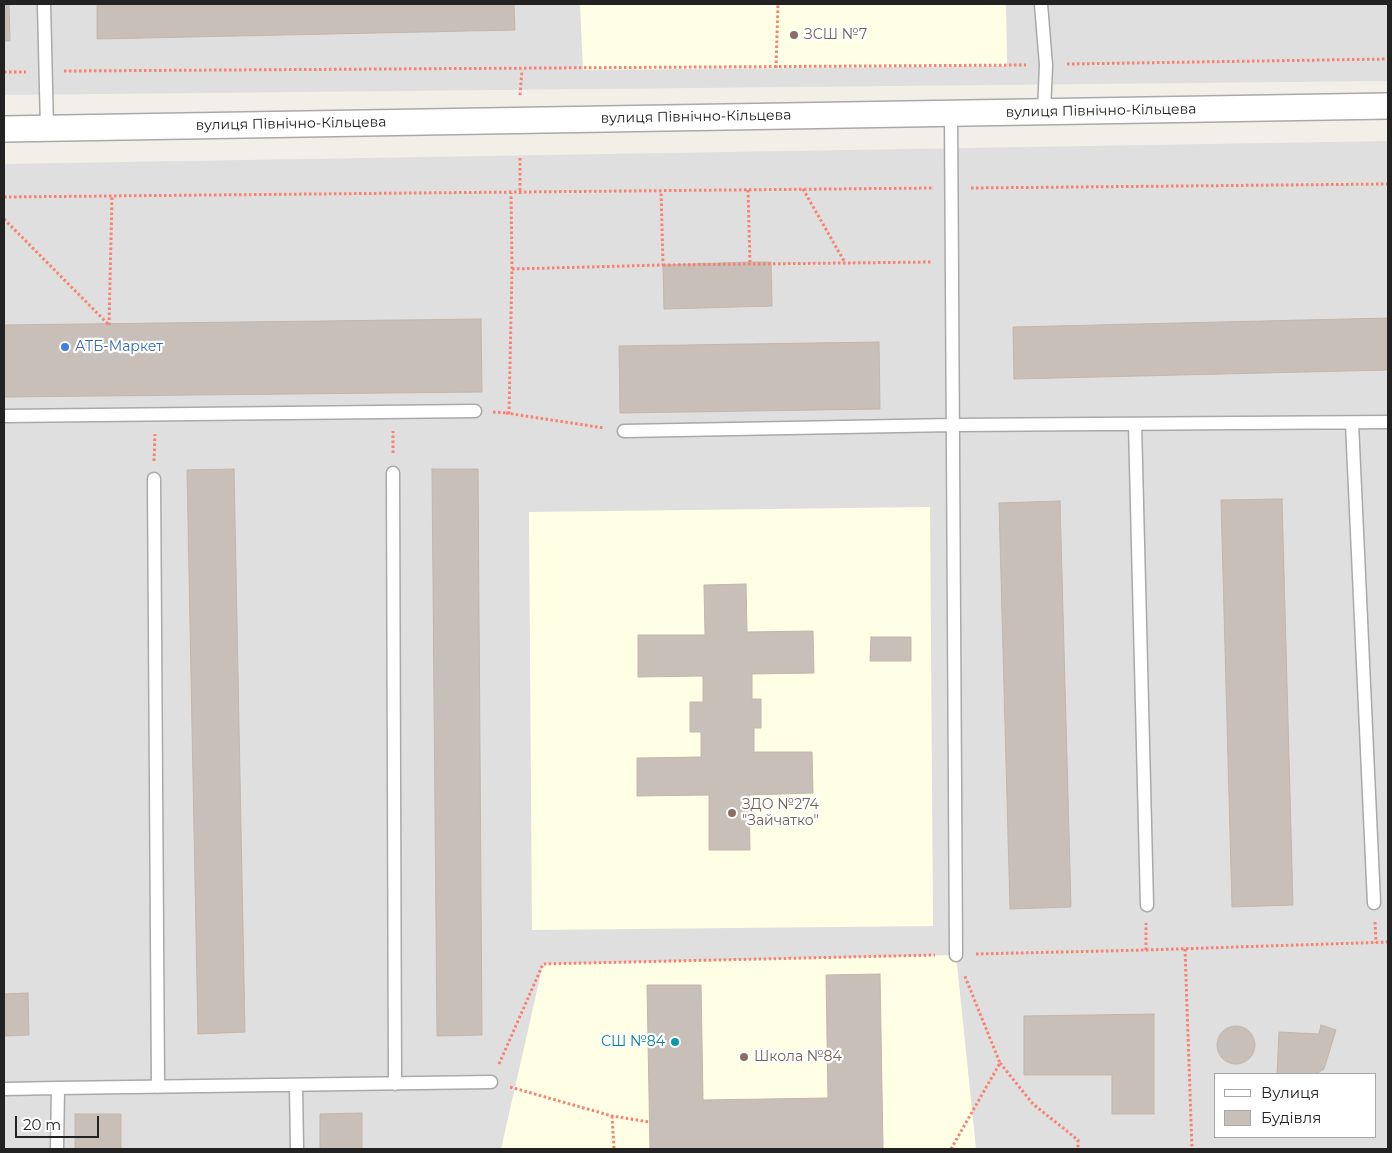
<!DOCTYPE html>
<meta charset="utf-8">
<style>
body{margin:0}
#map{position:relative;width:1392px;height:1153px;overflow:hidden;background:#f2efe9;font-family:Montserrat,sans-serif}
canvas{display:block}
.frame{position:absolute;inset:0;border:5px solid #222;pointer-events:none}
.legend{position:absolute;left:1214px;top:1073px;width:162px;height:65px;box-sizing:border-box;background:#fff;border:1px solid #a7a7a7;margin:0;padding:6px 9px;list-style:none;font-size:15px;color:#222}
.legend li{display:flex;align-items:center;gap:10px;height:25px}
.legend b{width:25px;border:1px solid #a7a7a7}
.scale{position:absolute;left:15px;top:1116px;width:84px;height:22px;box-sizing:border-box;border:2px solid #222;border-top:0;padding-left:6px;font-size:15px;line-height:18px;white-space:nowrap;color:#222;-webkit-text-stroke:4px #fff;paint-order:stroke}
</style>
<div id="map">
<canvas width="1392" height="1153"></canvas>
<div class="frame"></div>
<ul class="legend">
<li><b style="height:6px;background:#fff"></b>Вулиця</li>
<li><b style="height:14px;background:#c7bfb8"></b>Будівля</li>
</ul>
<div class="scale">20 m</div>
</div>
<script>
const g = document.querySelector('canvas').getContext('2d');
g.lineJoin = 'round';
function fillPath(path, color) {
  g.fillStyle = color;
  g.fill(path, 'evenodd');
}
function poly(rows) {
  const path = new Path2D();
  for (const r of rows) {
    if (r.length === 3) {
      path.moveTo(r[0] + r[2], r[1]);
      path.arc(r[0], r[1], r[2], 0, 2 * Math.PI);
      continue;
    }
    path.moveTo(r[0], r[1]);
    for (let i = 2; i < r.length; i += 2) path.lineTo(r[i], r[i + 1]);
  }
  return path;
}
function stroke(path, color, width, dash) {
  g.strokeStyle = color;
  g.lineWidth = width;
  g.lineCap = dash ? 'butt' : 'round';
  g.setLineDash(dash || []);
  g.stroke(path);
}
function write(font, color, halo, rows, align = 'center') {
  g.font = font + ' Montserrat,sans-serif';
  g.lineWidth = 4.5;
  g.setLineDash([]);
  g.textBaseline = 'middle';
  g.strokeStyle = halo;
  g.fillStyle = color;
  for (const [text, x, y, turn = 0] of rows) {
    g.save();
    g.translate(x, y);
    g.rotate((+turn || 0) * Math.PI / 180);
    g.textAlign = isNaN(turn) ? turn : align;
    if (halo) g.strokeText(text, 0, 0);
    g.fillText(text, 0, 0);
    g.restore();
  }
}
fillPath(poly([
 [4,4,1388,4,1388,81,4,95],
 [1388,141,1388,1149,4,1149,4,164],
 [1216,1074,1376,1074,1376,1137,1216,1137]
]), '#e0dfdf');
fillPath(poly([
 [580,4,1006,4,1007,66,583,70],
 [930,507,933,926,532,930,529,512],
 [956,955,976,1149,501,1149,543,964]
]), '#ffffe5');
const building = poly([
 [4,4,9,4,10,41,4,41,4,4],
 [97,4,514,4,515,30,97,39,97,4],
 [750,262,771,262,772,306,664,309,663,265,750,262],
 [1388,318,1388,370,1014,379,1013,327,1388,318],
 [481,319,482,392,4,397,4,325,481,319],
 [879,342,880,409,620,413,619,346,879,342],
 [234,469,245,1032,198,1034,187,470,234,469],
 [432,469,478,469,482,1035,437,1036,432,469],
 [1282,499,1293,905,1232,907,1221,500,1282,499],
 [1060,501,1071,907,1010,909,999,503,1060,501],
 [746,584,747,632,813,631,814,673,752,674,752,699,761,699,761,728,754,728,754,752,812,752,813,793,749,795,750,850,709,850,709,795,637,796,637,758,701,757,701,732,690,732,690,702,703,702,703,676,638,677,638,635,705,635,704,585,746,584],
 [871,637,911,637,911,661,870,661,871,637],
 [880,974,883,1149,650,1149,647,985,701,985,703,1100,828,1098,826,975,880,974],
 [28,993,29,1035,4,1036,4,994,28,993],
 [1154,1014,1154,1114,1112,1114,1112,1075,1024,1075,1024,1016,1154,1014],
 [1321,1025,1336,1030,1324,1069,1316,1074,1277,1074,1279,1032,1319,1034,1321,1025],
 [1236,1045,19],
 [362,1113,362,1149,320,1149,320,1114,362,1113],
 [75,1114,121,1114,121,1149,75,1149,75,1114]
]);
fillPath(building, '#c7bfb8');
stroke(building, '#c4b6ab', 1);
const service = poly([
 [44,4,47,129],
 [1041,4,1046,65,1044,112],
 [951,113,956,955],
 [4,416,475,411],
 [1352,423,1374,903],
 [1135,424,1147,905],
 [624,431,953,425,1388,422],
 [393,473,395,1084],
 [154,479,158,1087],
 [296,1085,297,1149],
 [58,1088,491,1082],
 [4,1089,58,1088,57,1149]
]);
const minor = poly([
 [4,129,1388,106]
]);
stroke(service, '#a9a9a9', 15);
stroke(minor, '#a9a9a9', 28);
stroke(poly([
 [1067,64,1388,59],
 [776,68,778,4],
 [64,71,1026,65],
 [4,72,26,72],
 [520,95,522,70],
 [520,158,520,194],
 [971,188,1388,184],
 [803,189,844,261],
 [748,190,750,262],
 [4,197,933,188],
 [4,219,109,325],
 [663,265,932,262],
 [512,269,663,265,661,191],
 [109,325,112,196],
 [493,412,509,413,512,269,511,193],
 [506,413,604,428],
 [393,453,393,431],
 [154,461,155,434],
 [1375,922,1376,943],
 [1185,949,1192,1149],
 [1146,950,1388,942],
 [976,954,1146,950,1146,923],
 [1000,1063,1033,1104,1078,1140,1078,1149],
 [499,1064,543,964,935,955],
 [510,1087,612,1116,649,1122],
 [612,1116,614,1149],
 [951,1149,1000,1063,964,974]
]), '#fa8072', 3, [2.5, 2.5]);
stroke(service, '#fff', 12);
stroke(minor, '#fff', 25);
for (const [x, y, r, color] of [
 [794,35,5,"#8d6e63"],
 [65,347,5,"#3f7fe0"],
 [732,813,5,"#8d6e63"],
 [675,1042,5,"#0f9aa8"],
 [744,1057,5,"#8d6e63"]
]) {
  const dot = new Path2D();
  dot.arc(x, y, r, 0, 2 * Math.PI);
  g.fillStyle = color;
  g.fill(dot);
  stroke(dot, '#fff', 2);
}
write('14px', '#785e54', '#fff', [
 ["ЗСШ №7",804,35],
 ["ЗДО №274",742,805],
 ["\"Зайчатко\"",742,821],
 ["Школа №84",754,1057]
], 'left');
write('14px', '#222', '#fff', [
 ["вулиця Північно-Кільцева",1101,111,-1],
 ["вулиця Північно-Кільцева",696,117,-1],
 ["вулиця Північно-Кільцева",291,124,-1]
]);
write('14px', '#366cbe', '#fff', [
 ["АТБ-Маркет",75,347]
], 'left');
write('14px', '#0d838f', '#fff', [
 ["СШ №84",665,1042]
], 'right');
</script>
